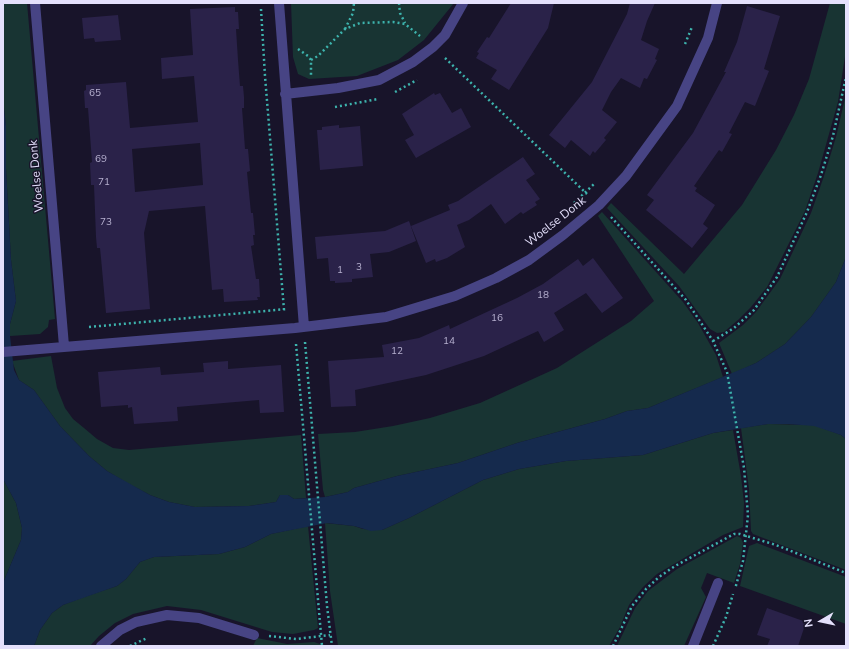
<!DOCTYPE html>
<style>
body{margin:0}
#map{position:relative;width:849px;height:649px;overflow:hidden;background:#18142a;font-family:"Nunito Sans",sans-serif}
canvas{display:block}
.frame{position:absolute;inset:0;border:4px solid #e4e0fc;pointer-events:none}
.north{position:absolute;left:801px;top:601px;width:40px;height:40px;-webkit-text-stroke:3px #18142a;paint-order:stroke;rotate:261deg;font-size:11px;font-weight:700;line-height:16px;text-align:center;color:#e4e0fc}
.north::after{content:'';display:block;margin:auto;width:14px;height:18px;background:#e4e0fc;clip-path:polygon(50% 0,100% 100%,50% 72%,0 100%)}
</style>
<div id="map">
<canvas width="849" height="649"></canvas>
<div class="frame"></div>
<div class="north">N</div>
</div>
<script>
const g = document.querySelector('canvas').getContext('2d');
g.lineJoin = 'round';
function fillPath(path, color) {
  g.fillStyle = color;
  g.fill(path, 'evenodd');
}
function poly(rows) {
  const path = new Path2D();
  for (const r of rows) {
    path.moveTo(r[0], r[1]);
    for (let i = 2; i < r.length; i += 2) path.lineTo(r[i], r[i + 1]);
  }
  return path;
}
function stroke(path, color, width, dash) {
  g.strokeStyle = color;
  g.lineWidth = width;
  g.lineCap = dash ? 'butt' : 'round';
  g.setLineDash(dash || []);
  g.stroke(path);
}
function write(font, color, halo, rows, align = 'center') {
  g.font = font + ' "Nunito Sans",sans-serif';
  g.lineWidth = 3;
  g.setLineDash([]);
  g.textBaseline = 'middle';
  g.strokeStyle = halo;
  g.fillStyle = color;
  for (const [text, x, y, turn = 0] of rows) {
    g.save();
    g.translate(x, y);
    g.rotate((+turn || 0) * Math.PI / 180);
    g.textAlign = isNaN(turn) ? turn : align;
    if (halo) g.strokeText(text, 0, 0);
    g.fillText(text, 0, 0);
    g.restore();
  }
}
fillPath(poly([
 [3,3,27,3,55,319,49,320,48,327,40,334,10,336,10,324,16,301,11,260,6,169,6,126,3,100],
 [291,3,454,3,424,40,398,60,357,76,309,79,298,74,293,57],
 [830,3,846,3,846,50,838,102,818,173,805,211,767,287,751,307,738,320,724,332,717,333,710,329,679,286,607,208,611,203,684,274,742,205,776,150,794,115,809,79],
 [846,94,846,257,836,282,811,317,785,344,756,363,732,374,719,343,743,325,756,312,780,279,811,213,824,176,836,137],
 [602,212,683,302,698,323,716,355,723,377,648,408,627,411,605,419,517,443,458,463,397,476,354,488,348,492,325,497,323,490,318,434,355,432,393,426,430,418,480,403,557,368,631,321,654,301,598,216],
 [51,356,57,388,65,408,73,419,84,428,97,439,113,448,129,450,301,435,306,498,294,499,288,495,280,495,276,502,249,506,195,507,169,502,150,495,127,483,107,471,89,456,60,426,34,390,19,380,12,361],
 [768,424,814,425,841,435,846,439,846,570,753,534,751,531,749,489,741,428],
 [733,430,741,476,744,503,743,527,723,535,657,574,643,587,629,605,620,627,609,646,338,646,330,591,325,523,354,526,363,529,382,530,409,518,483,480,519,469,566,461,643,455,713,433],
 [3,479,16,503,22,528,21,540,3,583],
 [308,526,318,628,314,630,293,634,272,632,201,610,167,606,133,614,115,623,99,636,90,646,34,646,40,630,52,613,63,605,81,598,117,586,126,579,140,562,148,559,154,557,219,554,245,547,271,534],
 [737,536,741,538,743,543,740,564,734,583,707,573,701,588,706,597,684,646,617,646,635,608,648,591,677,569],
 [757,543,846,577,846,624,740,586,749,546],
 [257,638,287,644,314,642,320,644,320,646,253,646]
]), '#183433');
fillPath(poly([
 [3,100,6,126,6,169,11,260,16,301,10,324,10,336,14,370,19,380,34,390,60,426,89,456,107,471,150,495,169,502,195,507,249,506,276,502,280,495,288,495,294,499,325,497,348,492,354,488,397,476,458,463,517,443,605,419,627,411,648,408,756,363,785,344,811,317,836,282,846,257,846,439,841,435,814,426,788,424,768,424,713,433,643,455,566,461,519,469,483,480,409,518,382,530,371,531,354,526,327,523,271,534,245,547,219,554,154,557,140,562,126,579,117,586,63,605,52,613,40,630,34,646,3,646,3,583,21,540,22,528,16,503,3,479]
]), '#152a4d');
fillPath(poly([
 [511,3,554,3,548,28,509,90,491,79,497,70,476,58,479,53,477,52,487,37,489,38],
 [630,3,655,3,647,21,641,40,659,49,655,59,657,60,647,79,644,78,640,88,621,78,611,92,602,110,617,122,604,138,606,140,595,153,593,151,590,156,571,140,565,148,549,135,592,82,627,14],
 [747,6,780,16,764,69,769,71,755,106,745,102,729,133,732,134,722,152,719,150,694,186,697,188,695,191,715,205,703,224,708,228,692,248,646,210,654,200,647,195,693,133,726,72,724,72,737,42],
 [235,7,235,12,238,12,239,29,236,29,238,60,240,86,243,86,244,97,244,108,242,108,245,149,248,149,250,171,247,172,251,213,253,213,255,235,253,235,254,245,251,246,256,279,259,279,260,297,257,297,258,300,224,302,223,289,212,290,205,206,149,211,144,233,150,309,106,313,101,258,100,248,97,248,96,237,94,185,91,185,90,163,92,162,88,108,85,108,84,91,86,90,86,85,126,82,130,128,198,122,194,76,162,79,161,58,193,55,190,9],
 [200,143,203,185,135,192,132,149],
 [118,15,121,40,95,42,94,38,84,39,82,18],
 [434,93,435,95,440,93,452,113,461,108,471,127,416,158,405,140,414,135,402,114],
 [339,125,339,128,360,126,363,166,320,170,317,130,322,130,322,127],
 [523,157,535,174,526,180,540,199,535,202,537,205,523,214,521,212,505,224,491,204,469,220,457,225,465,247,447,258,436,262,435,259,426,263,411,226,450,210,448,205,458,201],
 [409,221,416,241,389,252,370,254,373,277,352,279,352,282,335,283,335,281,330,281,328,258,317,259,315,237,385,231],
 [593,258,623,298,602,313,586,293,554,313,564,330,544,342,538,331,484,356,426,375,355,390,356,406,331,407,328,361,384,357,382,345,419,338,449,325,450,329,517,298,543,284,578,259,583,266],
 [228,361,228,369,281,365,284,412,260,413,259,400,177,407,178,421,134,424,132,407,128,408,128,405,101,407,98,372,160,367,161,375,204,372,203,363],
 [767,608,806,622,798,646,767,646,770,639,757,635]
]), '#2a2249');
stroke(poly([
 [399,3,400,13,405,23],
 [261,9,265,76,284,310],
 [345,29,353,13,354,3],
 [685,44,692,27],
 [298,49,308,56,311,60,311,76],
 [445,58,587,194],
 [311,60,318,56,345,29,360,23,393,22,405,24,420,36],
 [395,92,417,80],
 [335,107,378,99],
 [574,203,594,184],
 [611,217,686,300,713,341,727,372,744,468,748,515,743,561,735,589],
 [89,327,287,309],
 [713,341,734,328,754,310,777,277,807,212,821,175,833,136,846,77],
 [305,342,327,606,332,646],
 [296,344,322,646],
 [269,636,296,639,330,635],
 [130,646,147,638],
 [613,646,632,606,646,589,659,577,675,566,734,534,740,534,776,545,846,573],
 [713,646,726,617,733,594]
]), '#3db3ad', 2.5, [2, 3]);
stroke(poly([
 [35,3,64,346],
 [279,3,304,327],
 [285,94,338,88,379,80,413,62,433,47,445,35,463,3],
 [3,352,295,328,386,317,455,296,496,278,529,260,563,235,599,205,626,176,677,106,708,38,717,3],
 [101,646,120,630,136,622,167,615,199,618,254,635],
 [693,646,718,583]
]), '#474484', 10);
write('10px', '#b6b0cf', null, [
 ["65",95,94],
 ["69",101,160],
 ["71",104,183],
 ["73",106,223],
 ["3",359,268],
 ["1",340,271],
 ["18",543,296],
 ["16",497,319],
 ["14",449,342],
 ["12",397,352]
]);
write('12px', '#e4e0fc', '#18142a', [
 ["Woelse Donk",37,176,-95],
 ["Woelse Donk",556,222,-38]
]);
</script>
